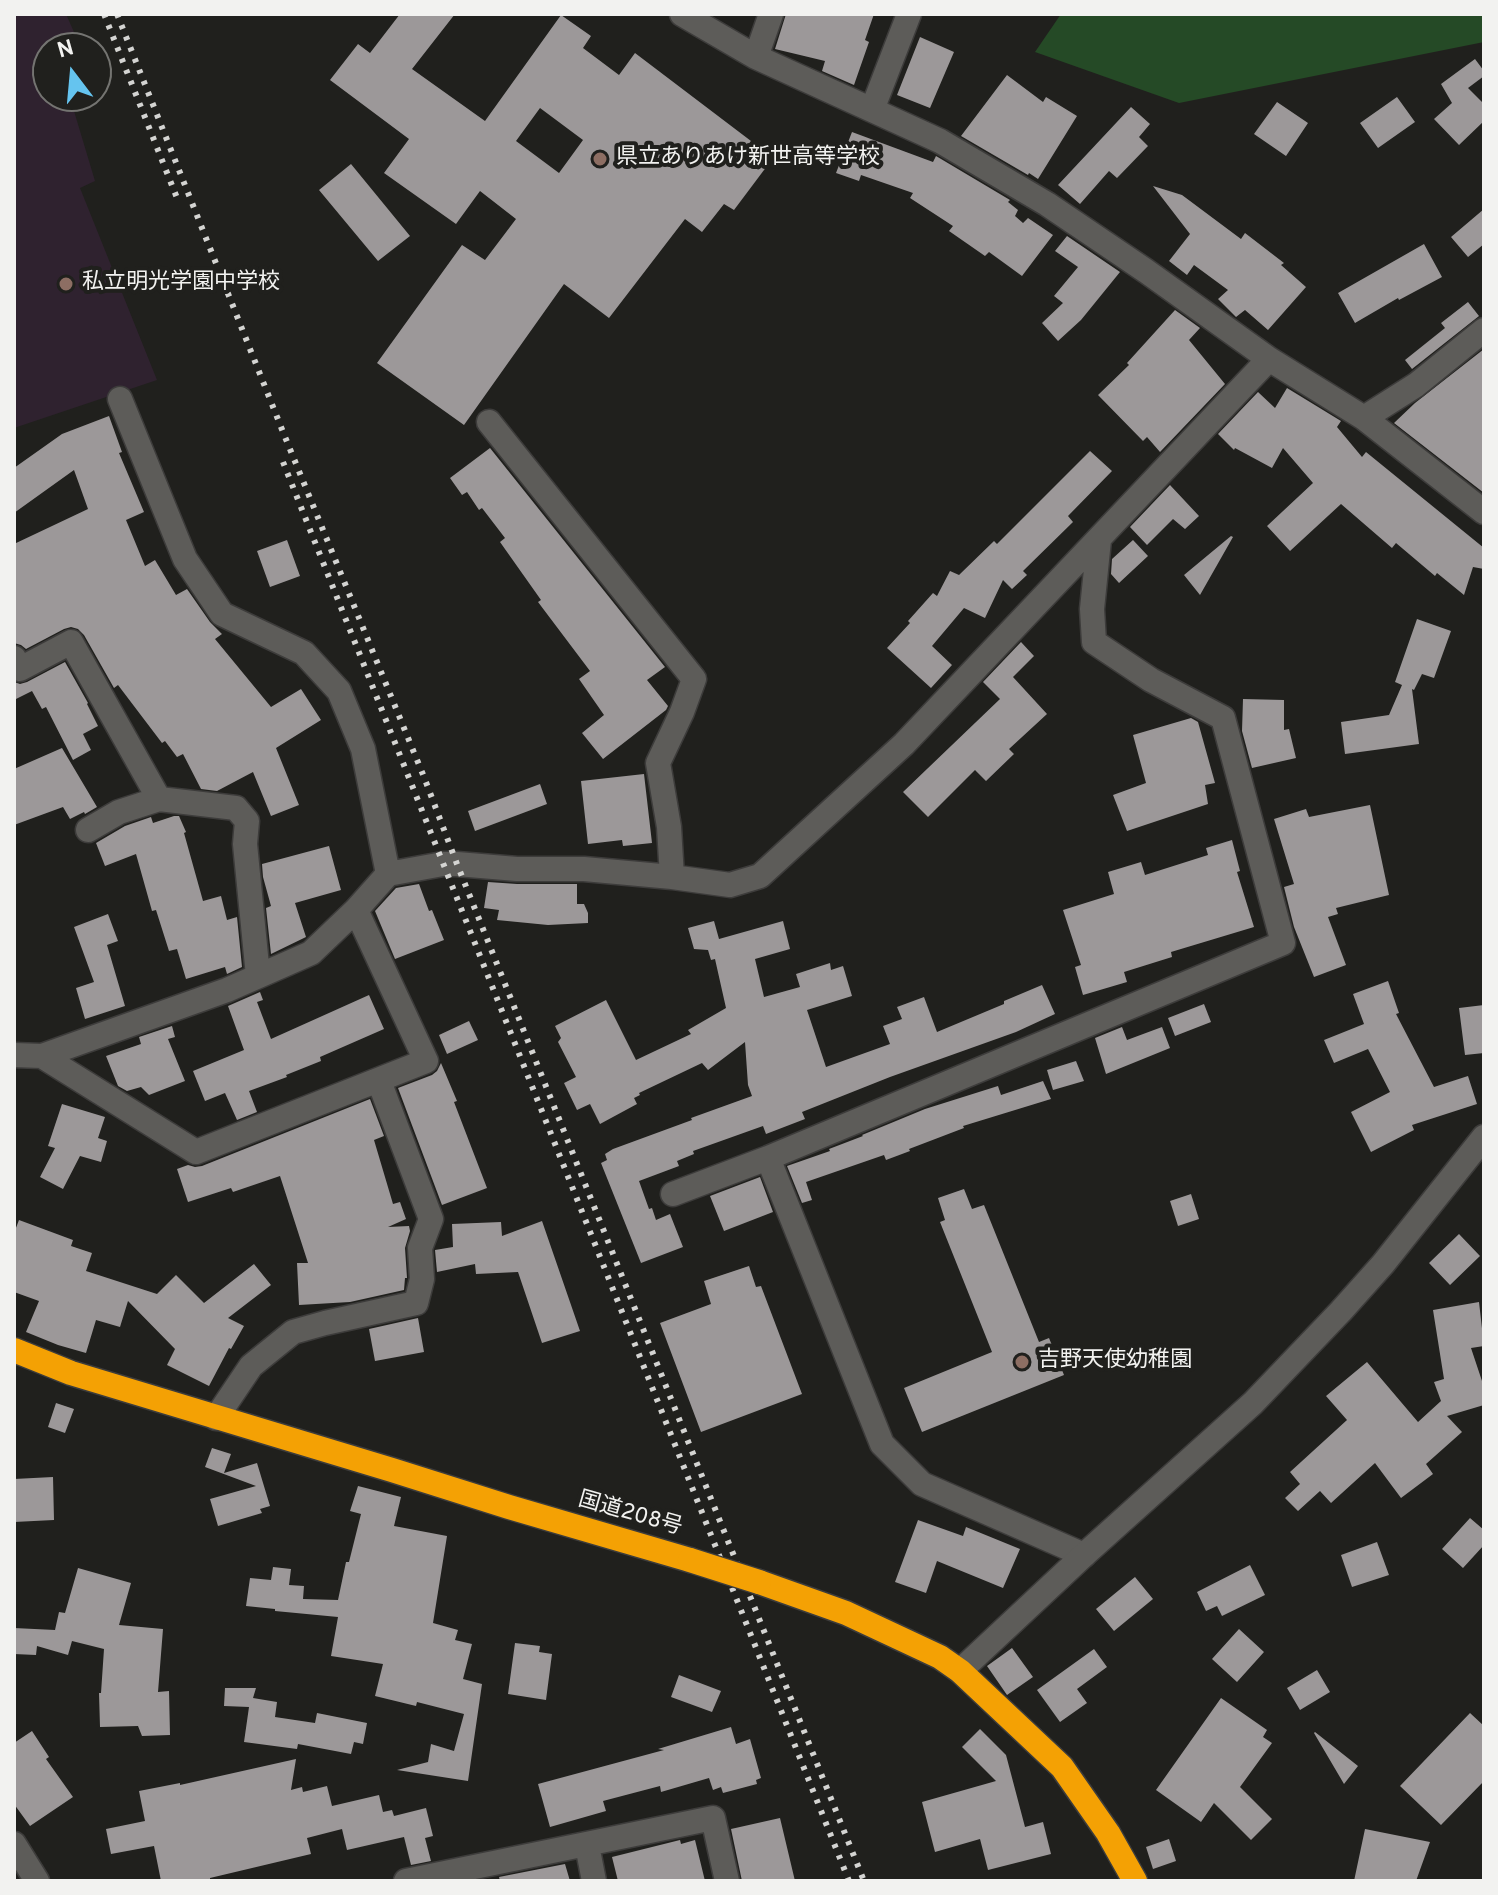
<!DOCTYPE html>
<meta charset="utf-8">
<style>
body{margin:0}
#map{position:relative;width:1498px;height:1895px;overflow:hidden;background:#20201d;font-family:Overpass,sans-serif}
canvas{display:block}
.frame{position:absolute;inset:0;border:16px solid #f2f2f0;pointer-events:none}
.north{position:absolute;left:32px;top:32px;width:80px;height:80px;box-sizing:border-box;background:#20201d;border:2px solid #747471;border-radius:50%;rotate:344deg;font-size:22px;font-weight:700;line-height:32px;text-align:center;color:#f2f2f0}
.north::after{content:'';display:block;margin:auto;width:28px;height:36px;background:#65c4ef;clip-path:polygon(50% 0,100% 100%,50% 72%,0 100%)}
</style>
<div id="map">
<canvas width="1498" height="1895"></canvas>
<div class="frame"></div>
<div class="north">N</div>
</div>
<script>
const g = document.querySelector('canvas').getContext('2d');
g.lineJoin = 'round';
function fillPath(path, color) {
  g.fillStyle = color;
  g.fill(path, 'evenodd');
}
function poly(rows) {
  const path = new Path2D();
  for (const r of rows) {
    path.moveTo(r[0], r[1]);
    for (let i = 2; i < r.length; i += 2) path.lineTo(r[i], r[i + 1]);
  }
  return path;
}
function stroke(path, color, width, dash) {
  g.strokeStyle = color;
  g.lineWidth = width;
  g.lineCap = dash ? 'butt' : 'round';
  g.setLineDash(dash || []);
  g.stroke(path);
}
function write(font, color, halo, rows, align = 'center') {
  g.font = font + ' Overpass,"Noto Sans JP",sans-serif';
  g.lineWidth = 8;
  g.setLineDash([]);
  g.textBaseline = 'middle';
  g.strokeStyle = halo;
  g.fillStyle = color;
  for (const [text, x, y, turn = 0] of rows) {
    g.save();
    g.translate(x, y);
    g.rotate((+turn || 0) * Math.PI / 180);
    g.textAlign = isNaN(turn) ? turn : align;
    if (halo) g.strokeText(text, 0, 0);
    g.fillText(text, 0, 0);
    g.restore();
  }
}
fillPath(poly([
 [14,14,66,14,81,48,48,48,48,96,89,96,74,111,95,181,80,188,157,380,14,428]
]), '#2f222f');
fillPath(poly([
 [1061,14,1484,14,1484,42,1179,103,1035,52]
]), '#254a26');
fillPath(poly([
 [400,14,455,14,412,69,485,121,561,15,591,36,583,48,619,75,635,53,751,141,748,145,770,162,734,210,724,204,702,232,685,219,609,318,564,284,464,425,377,363,462,245,485,260,516,219,480,191,456,224,384,173,409,139,330,80,358,44,370,53],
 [540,108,583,140,559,173,516,141],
 [786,14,874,14,865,40,869,42,854,85,822,71,825,61,775,49],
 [920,37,954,52,930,108,897,95],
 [1475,59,1484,71,1484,76,1468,88,1484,104,1484,121,1459,145,1434,119,1452,103,1441,84],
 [1007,75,1043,102,1046,97,1077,116,1038,179,1029,173,1028,175,961,136],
 [1397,97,1415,122,1378,148,1360,123],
 [1277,102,1308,123,1286,156,1254,134],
 [1131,107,1150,124,1139,137,1148,146,1117,178,1109,171,1080,204,1058,185],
 [852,132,933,162,936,156,1010,200,1008,202,1018,210,1015,216,1023,223,1028,218,1053,235,1022,276,989,252,985,256,949,231,953,226,910,198,913,193,861,175,859,181,836,173],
 [351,164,410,236,378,261,319,190],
 [1153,186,1182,195,1241,239,1245,233,1284,263,1281,265,1306,287,1268,330,1245,310,1236,317,1218,299,1228,290,1194,265,1187,275,1169,261,1190,234],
 [1484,209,1484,244,1468,257,1451,237],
 [1067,236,1120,272,1081,320,1058,341,1042,323,1063,303,1054,296,1078,267,1055,251],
 [1424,244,1442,277,1399,300,1398,298,1355,323,1338,293],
 [1468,302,1479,316,1412,369,1405,360,1445,328,1441,323],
 [1175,310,1200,328,1189,340,1225,384,1160,452,1147,437,1143,441,1098,395,1129,365,1127,363],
 [1484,349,1484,493,1394,423,1415,403],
 [1287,388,1341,421,1337,427,1362,457,1366,452,1484,548,1484,569,1473,567,1464,595,1437,573,1435,576,1396,543,1392,548,1341,504,1290,551,1267,526,1313,483,1283,448,1272,468,1235,448,1234,450,1218,434,1258,392,1275,408],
 [109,416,122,452,119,453,144,512,126,520,145,566,155,560,176,595,187,589,210,622,222,634,215,639,271,707,301,689,321,720,276,748,299,805,271,816,253,772,217,791,201,789,183,754,177,757,165,741,162,743,118,685,114,688,84,635,78,629,71,627,64,629,26,649,21,645,14,643,14,544,88,509,74,470,14,513,14,468,62,434],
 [490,448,665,667,647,680,668,706,666,710,603,759,582,733,604,715,579,679,590,671,538,602,541,600,500,542,505,538,482,508,479,510,467,492,462,495,450,478],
 [1090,451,1112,471,1068,516,1073,522,1023,571,1027,575,1012,589,1003,580,985,618,964,608,932,646,952,665,931,688,887,648,910,623,908,621,933,593,937,596,950,571,959,575,994,541,997,544],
 [1170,485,1199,516,1185,529,1173,519,1147,545,1130,527],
 [1231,536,1233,537,1200,595,1184,575],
 [287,540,300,576,270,587,257,551],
 [1133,540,1148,556,1119,583,1111,574,1112,559],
 [1417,619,1451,631,1434,678,1422,674,1414,690,1412,689,1419,744,1345,754,1341,722,1389,715,1402,685,1395,682],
 [1021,642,1034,656,1013,677,1047,714,1009,749,1014,754,986,781,975,770,928,817,903,792,1000,699,983,682],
 [65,662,88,703,87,704,98,726,83,734,91,750,73,760,46,707,42,709,32,691,14,700,14,682,20,684,27,682],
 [1243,699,1284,700,1284,730,1289,729,1296,758,1252,768,1242,731],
 [1191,718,1198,722,1215,783,1205,785,1208,804,1127,831,1113,795,1146,783,1133,735],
 [62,748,97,807,85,814,84,812,70,819,63,807,14,825,14,769],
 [644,774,652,843,623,846,622,840,588,844,581,781],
 [540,784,547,804,475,831,468,811],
 [1370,805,1389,895,1336,908,1338,914,1328,917,1346,965,1314,977,1294,927,1284,887,1294,884,1274,819,1306,809,1309,817],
 [174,816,179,816,186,832,184,833,203,901,221,896,227,920,237,917,242,967,227,974,225,967,186,979,177,949,169,951,156,910,152,911,136,854,105,866,96,843,125,826,151,817,153,823],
 [1232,840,1240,871,1237,872,1254,927,1171,952,1172,957,1124,972,1127,982,1083,995,1075,967,1081,965,1063,910,1114,894,1108,872,1141,862,1145,875,1208,855,1206,848],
 [329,846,341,890,295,903,306,937,271,954,266,908,271,906,263,877,262,864],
 [488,882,517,884,577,884,577,904,584,904,588,913,588,923,548,925,497,920,499,910,484,908],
 [419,884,429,911,432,910,444,940,395,959,375,911,396,888],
 [108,914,118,941,107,945,125,1006,85,1019,76,988,94,982,74,927],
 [714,921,719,939,783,921,790,949,755,959,764,997,800,987,796,974,830,963,831,970,843,966,852,996,807,1010,826,1067,890,1044,883,1026,902,1019,897,1007,924,997,937,1032,1004,1004,1004,1001,1042,985,1055,1014,1016,1032,890,1077,802,1112,805,1119,766,1134,763,1126,693,1151,694,1154,677,1161,679,1166,639,1181,649,1209,652,1208,656,1220,670,1214,683,1247,641,1263,601,1163,607,1160,605,1154,613,1149,692,1120,691,1118,752,1096,748,1085,745,1042,708,1070,702,1063,639,1093,640,1095,634,1098,637,1104,600,1124,590,1104,577,1110,564,1083,576,1077,558,1042,561,1038,555,1026,606,1000,636,1060,691,1034,688,1030,726,1008,715,959,711,960,708,950,694,949,688,928],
 [1388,981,1399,1013,1396,1014,1434,1087,1468,1076,1477,1104,1412,1125,1414,1130,1371,1152,1351,1112,1390,1092,1368,1049,1334,1063,1324,1040,1364,1024,1353,994],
 [260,992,263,1000,257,1002,271,1039,369,995,384,1029,320,1057,321,1061,286,1075,287,1077,249,1091,257,1112,237,1120,225,1093,205,1101,193,1071,244,1050,228,1006],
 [1204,1004,1211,1022,1175,1036,1168,1018],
 [1484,1005,1484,1053,1465,1055,1459,1008],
 [469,1021,478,1040,447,1054,439,1035],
 [172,1026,175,1037,168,1039,185,1081,149,1095,141,1087,127,1091,118,1086,106,1056,141,1044,139,1037],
 [1122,1027,1127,1040,1162,1027,1170,1048,1106,1074,1095,1038],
 [1076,1061,1084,1081,1053,1090,1047,1070],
 [441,1063,457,1101,454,1102,487,1188,442,1205,398,1088,432,1075,437,1071],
 [1043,1081,1051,1099,963,1126,964,1128,909,1149,910,1151,886,1160,884,1155,806,1182,812,1200,802,1203,787,1166,830,1151,829,1149,863,1136,862,1135,925,1109,998,1086,1001,1095],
 [370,1099,384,1136,374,1140,393,1204,400,1202,406,1219,388,1227,409,1226,410,1231,405,1248,407,1278,405,1278,404,1290,350,1302,299,1305,297,1263,308,1263,280,1176,233,1192,231,1188,188,1202,177,1169,188,1165,195,1167,202,1166],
 [62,1104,105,1117,98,1138,107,1141,101,1162,80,1156,63,1189,40,1177,55,1148,48,1146],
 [760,1177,773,1212,724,1231,710,1196],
 [964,1189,972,1209,984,1205,1039,1342,1049,1338,1064,1375,922,1432,904,1388,992,1352,940,1222,945,1220,938,1198],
 [1191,1194,1199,1219,1178,1226,1170,1201],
 [19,1220,73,1240,71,1246,92,1253,86,1271,157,1294,176,1275,204,1303,254,1264,271,1285,228,1318,244,1326,231,1349,229,1348,209,1386,167,1365,175,1349,128,1301,120,1327,96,1320,86,1353,58,1345,26,1332,39,1301,14,1292,14,1233],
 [542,1221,580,1331,542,1343,518,1272,476,1274,475,1264,437,1272,435,1250,453,1247,452,1224,501,1222,502,1236],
 [1459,1234,1480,1256,1450,1285,1429,1263],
 [749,1266,756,1287,761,1286,802,1394,701,1432,660,1323,711,1304,704,1281],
 [1479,1302,1484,1346,1471,1348,1484,1387,1484,1405,1447,1416,1462,1432,1426,1464,1433,1474,1401,1498,1375,1463,1331,1503,1320,1491,1298,1511,1285,1498,1300,1484,1290,1472,1347,1420,1326,1396,1367,1362,1418,1422,1441,1401,1434,1382,1444,1379,1433,1310],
 [418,1318,424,1352,375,1361,369,1329],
 [56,1403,74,1409,65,1433,48,1427],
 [212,1448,231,1454,224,1473,257,1463,270,1506,260,1509,262,1513,218,1526,210,1499,256,1486,205,1467],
 [53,1477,54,1520,14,1522,14,1479],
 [358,1486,401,1497,394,1526,447,1536,433,1623,458,1630,455,1640,472,1644,463,1679,482,1684,468,1781,397,1770,428,1762,431,1744,454,1751,464,1714,417,1702,416,1706,375,1696,383,1664,331,1656,338,1617,275,1611,275,1609,246,1606,250,1578,271,1580,273,1567,291,1569,289,1585,304,1586,303,1599,338,1600,346,1562,349,1562,361,1514,350,1511],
 [1470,1518,1484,1530,1484,1545,1463,1568,1442,1549],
 [918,1520,963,1536,966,1527,1020,1549,1003,1588,937,1561,926,1593,895,1582],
 [1377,1542,1389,1575,1352,1587,1341,1555],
 [1250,1565,1265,1595,1222,1616,1217,1606,1206,1611,1197,1592],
 [78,1568,131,1583,119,1625,163,1629,158,1692,169,1691,170,1735,142,1736,138,1726,100,1727,99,1693,101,1693,104,1649,72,1641,68,1655,37,1646,36,1655,14,1654,14,1628,55,1630,59,1612,65,1613],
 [1135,1577,1153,1599,1114,1631,1096,1609],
 [1239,1629,1264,1652,1237,1682,1212,1659],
 [515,1643,540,1646,539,1652,552,1654,546,1700,508,1694],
 [1012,1648,1033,1677,1007,1695,987,1666],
 [1094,1649,1107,1667,1077,1689,1087,1703,1060,1722,1037,1690],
 [1317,1670,1330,1692,1300,1710,1287,1688],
 [679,1675,721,1691,712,1712,671,1697],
 [225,1688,256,1688,253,1698,277,1702,275,1717,315,1723,317,1713,367,1723,363,1744,354,1742,351,1754,298,1744,297,1749,244,1742,249,1707,224,1706],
 [1221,1698,1267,1730,1263,1737,1272,1743,1240,1787,1272,1819,1251,1840,1214,1803,1201,1822,1156,1790],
 [1470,1713,1484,1726,1484,1781,1441,1825,1400,1786],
 [731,1727,736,1744,750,1739,761,1778,756,1780,757,1784,723,1793,721,1787,713,1790,709,1778,661,1792,660,1786,603,1801,606,1811,550,1827,538,1784,664,1750,658,1749],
 [980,1729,1006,1755,1025,1827,1043,1822,1051,1854,988,1870,980,1839,935,1852,922,1802,996,1781,962,1747],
 [32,1731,49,1757,46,1759,73,1797,30,1826,14,1804,14,1743],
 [1315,1732,1358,1766,1344,1784,1314,1733],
 [296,1759,291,1790,302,1787,303,1792,327,1786,332,1806,379,1795,383,1812,392,1810,394,1816,426,1808,433,1836,425,1838,431,1861,411,1865,404,1837,347,1850,342,1829,307,1838,311,1854,210,1878,210,1881,161,1881,154,1846,111,1854,106,1829,145,1821,139,1791,180,1783,180,1785],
 [780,1818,795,1881,742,1881,731,1829],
 [1365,1829,1430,1842,1416,1881,1354,1881],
 [1169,1839,1176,1861,1153,1869,1146,1847],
 [680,1840,681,1844,695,1840,705,1881,618,1881,612,1857],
 [565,1864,570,1881,500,1881,499,1877]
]), '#9c9899');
const street = poly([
 [682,14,756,57,940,141,1047,204,1146,271,1269,359,1364,418,1484,512],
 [756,57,771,14],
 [872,110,909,14],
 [120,399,185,559,222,614,304,653,339,691,363,749,388,874],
 [1364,418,1416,385,1484,330],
 [489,422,694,679,682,712,658,763,669,827,672,877],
 [14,658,20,669,71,642,159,799],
 [88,830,119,812,159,799,236,808,247,821,245,844,258,976],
 [14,1055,42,1056,227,990,311,953,356,910,388,874,443,864,457,864,517,869,584,869,672,877,730,885,760,876,904,744,1269,359],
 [42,1056,196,1152,426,1061,356,910],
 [768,1158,882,1444,922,1484,1084,1555],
 [673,1194,768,1158,1283,943,1223,718,1151,680,1094,642,1092,609,1099,540],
 [216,1418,251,1366,293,1332,325,1323,416,1303,422,1279,420,1248,431,1219,379,1081],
 [14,1844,37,1881],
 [587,1845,594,1881],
 [406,1881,713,1818,727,1881]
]);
const secondary = poly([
 [960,1671,1084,1555,1253,1403,1341,1311,1383,1264,1484,1137]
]);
const highway = poly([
 [14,1350,71,1373,392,1470,509,1507,690,1560],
 [759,1582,846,1613,940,1657,960,1671,1062,1767,1108,1833,1135,1881]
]);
stroke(street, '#3d3c3b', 27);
stroke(secondary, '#3d3c3b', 27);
stroke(highway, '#3d3c3b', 27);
stroke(street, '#5d5c59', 24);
stroke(secondary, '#5d5c59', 24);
stroke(highway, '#f4a104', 24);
stroke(poly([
 [104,14,177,198],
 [117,14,283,432,424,777,457,864,864,1881],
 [283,462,849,1881]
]), '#d4d4d2', 6, [4, 8]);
const highwayBridge = poly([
 [690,1560,759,1582]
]);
stroke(highwayBridge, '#3d3c3b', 27, []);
stroke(highwayBridge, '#f4a104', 24);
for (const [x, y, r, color] of [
 [600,159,8,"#8d6e63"],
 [66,284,8,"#8d6e63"],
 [1022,1362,8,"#8d6e63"]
]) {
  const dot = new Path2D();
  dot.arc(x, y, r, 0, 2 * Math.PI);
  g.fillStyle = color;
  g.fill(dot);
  stroke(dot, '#20201d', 3);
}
write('22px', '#f2f2f0', '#20201d', [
 ["県立ありあけ新世高等学校",616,159],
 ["私立明光学園中学校",82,284],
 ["吉野天使幼稚園",1038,1362]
], 'left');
write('22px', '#f2f2f0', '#20201d', [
 ["国道208号",630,1515,16]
]);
</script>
